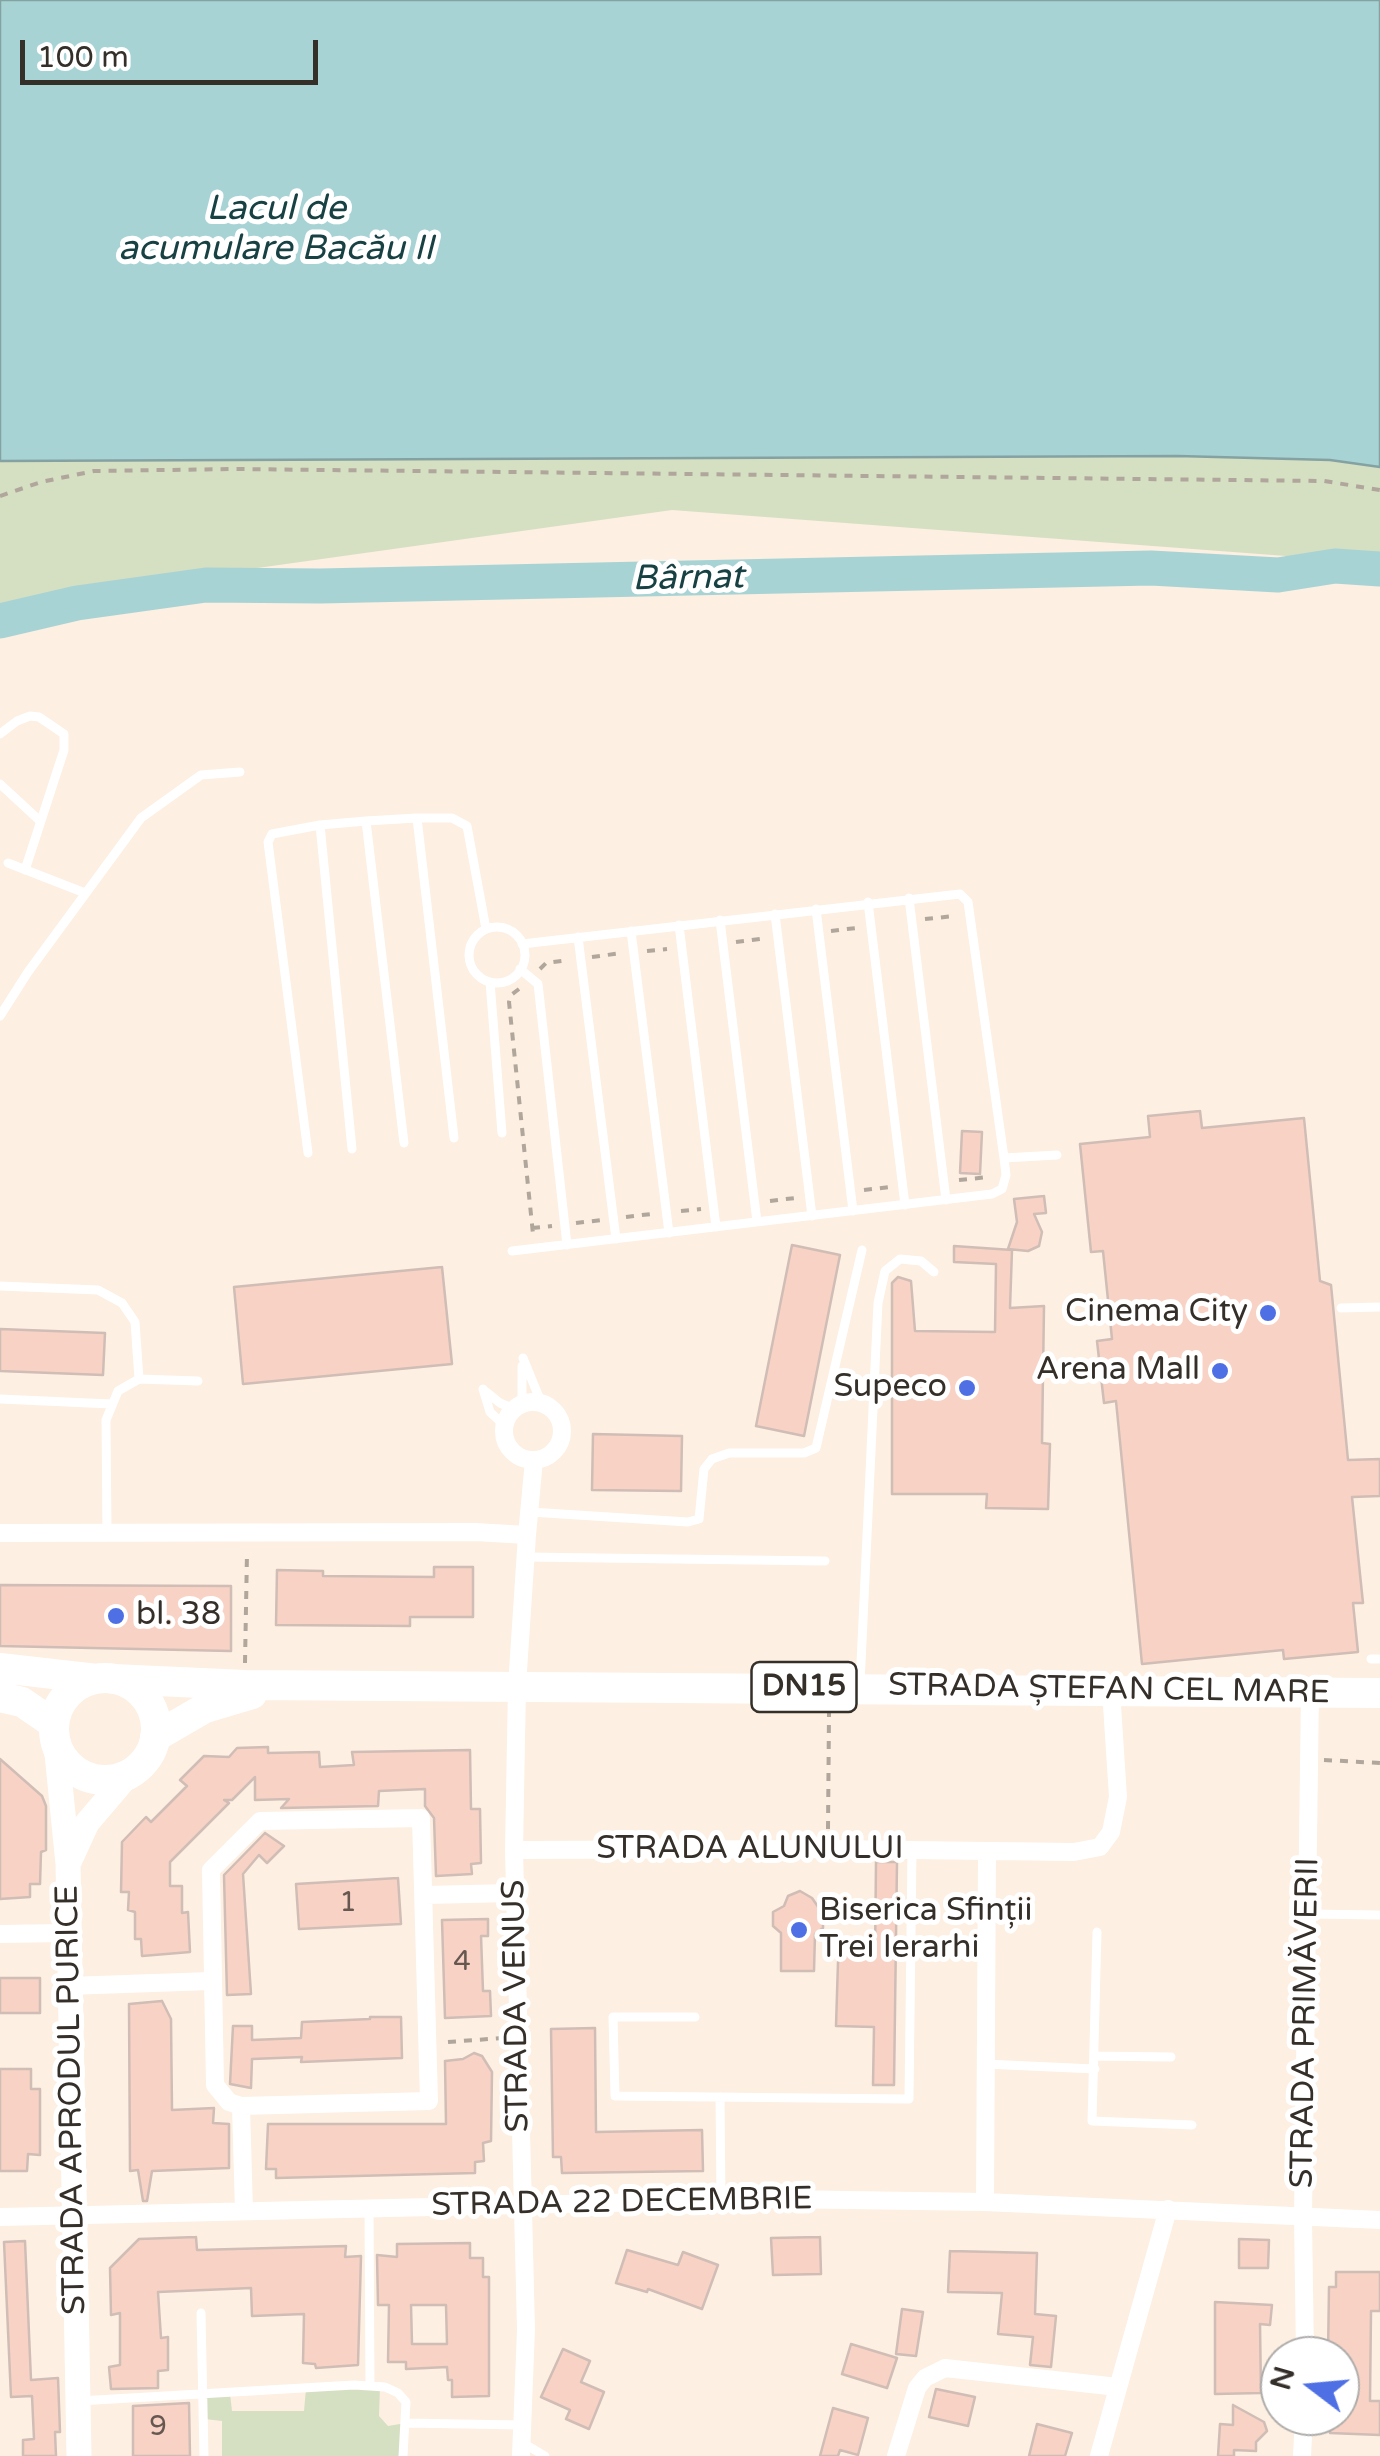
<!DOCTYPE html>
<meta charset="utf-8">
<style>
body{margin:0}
#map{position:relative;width:1380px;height:2456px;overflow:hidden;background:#fdefe1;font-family:"Varela Round",sans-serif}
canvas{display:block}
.north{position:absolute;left:1260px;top:2336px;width:100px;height:100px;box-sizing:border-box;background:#fff;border:2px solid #aeacaa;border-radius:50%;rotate:286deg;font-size:28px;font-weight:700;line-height:40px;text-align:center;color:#352f2a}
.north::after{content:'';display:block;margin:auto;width:35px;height:45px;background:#4f70e5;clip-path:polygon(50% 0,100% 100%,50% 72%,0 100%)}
.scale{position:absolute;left:20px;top:40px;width:298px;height:45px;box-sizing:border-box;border:5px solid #352f2a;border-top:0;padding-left:12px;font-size:30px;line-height:35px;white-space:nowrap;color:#352f2a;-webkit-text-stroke:8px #fff;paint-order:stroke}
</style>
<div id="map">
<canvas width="1380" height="2456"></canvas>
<div class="north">N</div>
<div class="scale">100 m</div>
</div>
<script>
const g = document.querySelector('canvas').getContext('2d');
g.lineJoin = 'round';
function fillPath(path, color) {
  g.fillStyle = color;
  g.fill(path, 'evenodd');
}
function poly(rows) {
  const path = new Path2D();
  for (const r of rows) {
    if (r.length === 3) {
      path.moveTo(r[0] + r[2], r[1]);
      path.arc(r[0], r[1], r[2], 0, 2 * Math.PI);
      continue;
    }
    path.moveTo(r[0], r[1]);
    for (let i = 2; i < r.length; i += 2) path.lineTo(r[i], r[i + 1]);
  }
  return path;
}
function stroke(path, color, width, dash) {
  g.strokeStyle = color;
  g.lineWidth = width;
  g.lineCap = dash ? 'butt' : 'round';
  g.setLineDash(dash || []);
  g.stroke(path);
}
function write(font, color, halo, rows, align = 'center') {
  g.font = font + ' "Varela Round",sans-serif';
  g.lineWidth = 10;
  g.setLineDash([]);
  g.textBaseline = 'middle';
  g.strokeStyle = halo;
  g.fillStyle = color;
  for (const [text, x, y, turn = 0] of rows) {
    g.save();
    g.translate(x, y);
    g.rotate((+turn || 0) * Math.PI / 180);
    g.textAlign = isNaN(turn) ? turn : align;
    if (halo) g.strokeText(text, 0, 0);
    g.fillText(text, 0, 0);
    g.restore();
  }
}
fillPath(poly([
 [0,0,1380,0,1380,563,672,510,0,604],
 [380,2386,379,2416,388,2426,406,2423,403,2456,222,2456,222,2421,205,2419,203,2395,230,2394,232,2411,304,2411,306,2389]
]), '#d5dfc2');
const water = poly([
 [0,0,1380,0,1380,467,1330,460,1178,456,0,461,0,0]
]);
fillPath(water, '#a7d3d5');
stroke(water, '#85a2a2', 2.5);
stroke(poly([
 [0,621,77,603,206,585,320,586,1151,568,1278,575,1335,566,1380,569]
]), '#a7d3d5', 35);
const building = poly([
 [1200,1111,1202,1128,1304,1118,1320,1281,1331,1285,1348,1460,1380,1459,1380,1496,1352,1497,1363,1603,1353,1603,1358,1652,1284,1659,1283,1650,1142,1664,1116,1401,1104,1403,1097,1341,1112,1339,1103,1251,1091,1252,1080,1144,1150,1137,1148,1116,1200,1111],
 [962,1131,982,1132,980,1174,960,1173,962,1131],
 [1044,1196,1046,1213,1034,1214,1042,1232,1039,1246,1028,1251,1008,1249,1017,1222,1014,1199,1044,1196],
 [792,1245,840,1255,804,1436,756,1426,792,1245],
 [954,1246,1012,1250,1010,1308,1044,1306,1042,1443,1050,1444,1048,1509,986,1508,987,1494,892,1494,892,1283,898,1277,911,1281,915,1331,995,1332,996,1264,954,1262,954,1246],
 [442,1267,452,1364,243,1384,234,1287,442,1267],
 [0,1329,105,1333,103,1375,0,1371,0,1329],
 [593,1434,682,1436,681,1491,592,1490,593,1434],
 [434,1567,473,1567,473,1617,410,1617,410,1626,276,1625,277,1570,323,1571,323,1576,434,1577,434,1567],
 [0,1585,231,1586,231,1651,0,1646,0,1585],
 [268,1747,268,1753,319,1752,320,1767,354,1765,352,1752,470,1750,471,1809,480,1809,481,1863,471,1864,472,1874,436,1876,434,1818,425,1806,425,1789,379,1791,378,1806,281,1808,289,1799,255,1800,255,1777,232,1800,224,1800,229,1803,170,1862,170,1886,182,1886,182,1913,188,1912,190,1952,142,1956,141,1939,135,1939,135,1912,128,1910,129,1892,121,1892,122,1842,146,1817,151,1822,187,1786,180,1780,204,1756,229,1757,237,1748,268,1747],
 [0,1759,42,1796,46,1806,46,1850,41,1852,40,1884,30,1884,30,1897,0,1899,0,1759],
 [265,1833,284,1846,267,1863,259,1855,243,1874,251,1994,227,1995,224,1875,265,1833],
 [876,1862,897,1862,894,2085,873,2085,874,2027,836,2026,838,1962,845,1955,875,1956,876,1862],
 [398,1878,401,1924,299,1929,296,1884,398,1878],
 [800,1891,812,1898,823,1914,823,1928,815,1934,814,1971,781,1971,781,1933,773,1926,773,1912,784,1906,788,1896,800,1891],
 [488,1919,488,1936,481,1936,483,1991,490,1991,491,2016,445,2018,442,1920,488,1919],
 [0,1978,40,1978,40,2013,0,2013,0,1978],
 [162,2001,171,2019,172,2110,214,2108,213,2123,229,2124,229,2168,152,2171,147,2201,143,2201,138,2170,130,2171,129,2004,162,2001],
 [370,2017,401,2017,402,2058,301,2062,302,2057,252,2059,251,2088,230,2084,233,2026,252,2026,252,2040,301,2038,302,2022,370,2019,370,2017],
 [595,2028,596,2132,702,2130,703,2171,562,2173,561,2157,553,2157,551,2029,595,2028],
 [474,2053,482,2056,492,2072,491,2141,483,2143,484,2161,475,2162,475,2173,276,2178,276,2169,266,2169,268,2124,446,2124,445,2061,463,2059,474,2053],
 [0,2069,31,2069,31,2089,40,2089,40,2155,28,2154,27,2171,0,2171,0,2069],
 [196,2237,197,2250,346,2246,345,2257,361,2256,358,2365,316,2368,315,2364,303,2363,304,2314,252,2316,251,2288,158,2292,161,2338,168,2337,168,2370,158,2371,158,2388,111,2389,109,2367,120,2365,120,2313,111,2315,110,2268,139,2239,196,2237],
 [820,2237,821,2274,773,2275,771,2238,820,2237],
 [1239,2239,1269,2240,1268,2268,1239,2268,1239,2239],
 [25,2241,31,2380,58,2378,60,2432,55,2432,56,2456,23,2456,23,2440,34,2439,32,2396,11,2397,4,2242,25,2241],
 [470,2243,470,2258,483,2258,483,2277,489,2277,489,2396,452,2397,452,2380,448,2380,447,2367,406,2369,406,2362,388,2362,389,2305,378,2305,377,2255,397,2257,397,2244,470,2243],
 [411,2305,446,2305,447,2344,412,2344,411,2305],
 [627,2250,678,2265,683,2252,718,2265,702,2309,648,2289,647,2292,616,2283,627,2250],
 [950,2251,1037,2253,1035,2314,1056,2316,1051,2367,1030,2365,1033,2337,998,2334,1002,2293,948,2292,950,2251],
 [1336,2272,1380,2272,1380,2311,1371,2311,1370,2401,1380,2401,1380,2435,1330,2433,1330,2416,1340,2416,1340,2356,1328,2356,1329,2287,1336,2287,1336,2272],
 [1215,2302,1272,2305,1270,2325,1260,2324,1261,2393,1215,2394,1215,2302],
 [902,2309,923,2312,916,2356,896,2354,902,2309],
 [851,2344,897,2358,887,2388,842,2374,851,2344],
 [563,2349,590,2361,581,2382,604,2392,589,2429,566,2419,570,2410,541,2397,563,2349],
 [936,2389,975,2397,968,2426,929,2417,936,2389],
 [189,2403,190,2456,133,2456,133,2406,189,2403],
 [1233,2405,1264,2422,1267,2431,1256,2442,1256,2451,1234,2450,1234,2456,1218,2456,1220,2424,1233,2425,1233,2405],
 [833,2408,868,2418,858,2455,840,2450,838,2456,820,2456,833,2408],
 [1037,2424,1072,2433,1065,2456,1029,2456,1037,2424]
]);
fillPath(building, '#f8d3c5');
stroke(building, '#d0bdb6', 2.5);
stroke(poly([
 [0,496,41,482,94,471,235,469,1324,481,1380,490],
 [925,919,955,916],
 [831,931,856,928],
 [736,942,767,938],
 [647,951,667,949],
 [592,957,622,953],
 [540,969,546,963,568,960],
 [519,989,511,995,509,1002,533,1234],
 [959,1180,989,1177],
 [864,1190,890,1187],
 [770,1201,795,1198],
 [681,1211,701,1209],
 [626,1217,651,1214],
 [576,1223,602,1220],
 [532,1228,552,1226],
 [245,1663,247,1553],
 [1324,1760,1380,1763],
 [828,1829,829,1713],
 [448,2042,503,2038]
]), '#b0a69b', 4, [8, 8]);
stroke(poly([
 [0,734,17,721,30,716,39,717,64,734,64,750,25,870],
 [0,784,39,820],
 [417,818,452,818,467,826,486,929],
 [366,821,417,818,454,1138],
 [320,825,366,821,404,1143],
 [8,863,85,893],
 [909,898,946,1200],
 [868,902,905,1205],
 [816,909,853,1211],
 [775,914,812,1216],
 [720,920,757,1222],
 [679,925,716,1227],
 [497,955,28],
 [631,931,669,1233],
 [578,937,616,1239],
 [522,944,960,894,968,902,1004,1158],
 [520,969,538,984,567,1245],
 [490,982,502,1133],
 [0,1016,28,972,141,818,201,775,240,772],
 [308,1153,268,842,272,834,320,825,352,1149],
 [512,1251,992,1194,1002,1189,1006,1175,1004,1158,1057,1155],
 [0,1286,98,1290,122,1303,135,1322,139,1379],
 [1341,1308,1380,1307],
 [523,1358,541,1402],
 [483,1389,490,1412,504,1425],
 [485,1391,500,1403,514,1409],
 [0,1399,111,1404],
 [522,1404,522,1366],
 [530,1512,688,1522,699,1519,704,1469,712,1459,729,1453,804,1453,816,1448,862,1250],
 [107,1533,106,1420,118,1391,139,1379,198,1381],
 [526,1557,825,1561],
 [1371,1659,1380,1659],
 [860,1684,878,1303,885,1271,900,1259,921,1261,934,1272],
 [1309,1914,1380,1915],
 [1097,1932,1092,2121,1192,2125],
 [695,2017,613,2017,615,2096,909,2099,912,1850],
 [1095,2056,1171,2057],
 [985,2064,1095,2069],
 [720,2097,721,2200],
 [369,2209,370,2386],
 [201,2313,204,2456],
 [79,2401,354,2385,385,2387,398,2393,406,2402,403,2456],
 [406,2423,521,2425],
 [523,2443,545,2456]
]), '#fff', 9);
stroke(poly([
 [533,1431,29],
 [0,1533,475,1532,527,1535,517,1686,514,1850,526,2329,521,2456],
 [527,1535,534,1460],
 [421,1818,429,2101,241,2106,229,2102,215,2085,211,1870,260,1821,421,1818],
 [514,1850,827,1849,1074,1852,1100,1847,1111,1832,1118,1797,1111,1690],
 [424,1895,513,1893],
 [0,1934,67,1933],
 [68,1986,211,1981],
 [241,2106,244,2211],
 [985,2202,987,1852],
 [0,2217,779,2199,985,2202,1380,2220],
 [1305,2356,1303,2217,1310,1691],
 [896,2456,917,2388,925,2378,945,2368,1118,2387],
 [1099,2456,1168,2209],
 [1302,2456,1304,2416]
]), '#fff', 18);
stroke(poly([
 [56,1744,68,1864,79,2456],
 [70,1860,87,1823,127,1776]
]), '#fff', 25);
stroke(poly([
 [0,1668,97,1679],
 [105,1729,51],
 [113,1679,245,1685,1380,1693],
 [0,1697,22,1702,54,1724],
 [155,1737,205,1708,252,1694]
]), '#fff', 30);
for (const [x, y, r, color] of [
 [1268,1313,10,"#4f70e5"],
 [1220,1371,10,"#4f70e5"],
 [967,1388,10,"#4f70e5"],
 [116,1616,10,"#4f70e5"],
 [799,1930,10,"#4f70e5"]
]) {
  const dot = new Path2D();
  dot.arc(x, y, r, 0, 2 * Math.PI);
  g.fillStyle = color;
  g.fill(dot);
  stroke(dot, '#fff', 4);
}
write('28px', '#665851', null, [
 ["1",348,1904],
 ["4",462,1963],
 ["9",158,2428]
]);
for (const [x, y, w] of [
 [804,1687,105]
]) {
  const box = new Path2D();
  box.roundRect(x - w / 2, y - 25, w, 50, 8);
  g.fillStyle = '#fff';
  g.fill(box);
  stroke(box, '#352f2a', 2.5);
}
write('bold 30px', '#352f2a', null, [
 ["DN15",804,1687]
]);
write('32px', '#352f2a', '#fff', [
 ["Cinema City",1248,1313],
 ["Arena Mall",1200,1371],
 ["Supeco",947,1388],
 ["bl. 38",136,1616,"left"],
 ["Biserica Sfinții",819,1912,"left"],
 ["Trei Ierarhi",819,1949,"left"]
], 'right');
write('32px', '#352f2a', '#fff', [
 ["STRADA ȘTEFAN CEL MARE",1109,1690,1],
 ["STRADA ALUNULUI",750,1850],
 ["STRADA VENUS",517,2006,-91],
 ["STRADA PRIMĂVERII",1306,2023,-89],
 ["STRADA APRODUL PURICE",72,2100,-91],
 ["STRADA 22 DECEMBRIE",622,2203,-1]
]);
write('italic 35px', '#184143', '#fff', [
 ["Lacul de",276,210],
 ["acumulare Bacău II",276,250],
 ["Bârnat",688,579,-1]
]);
</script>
